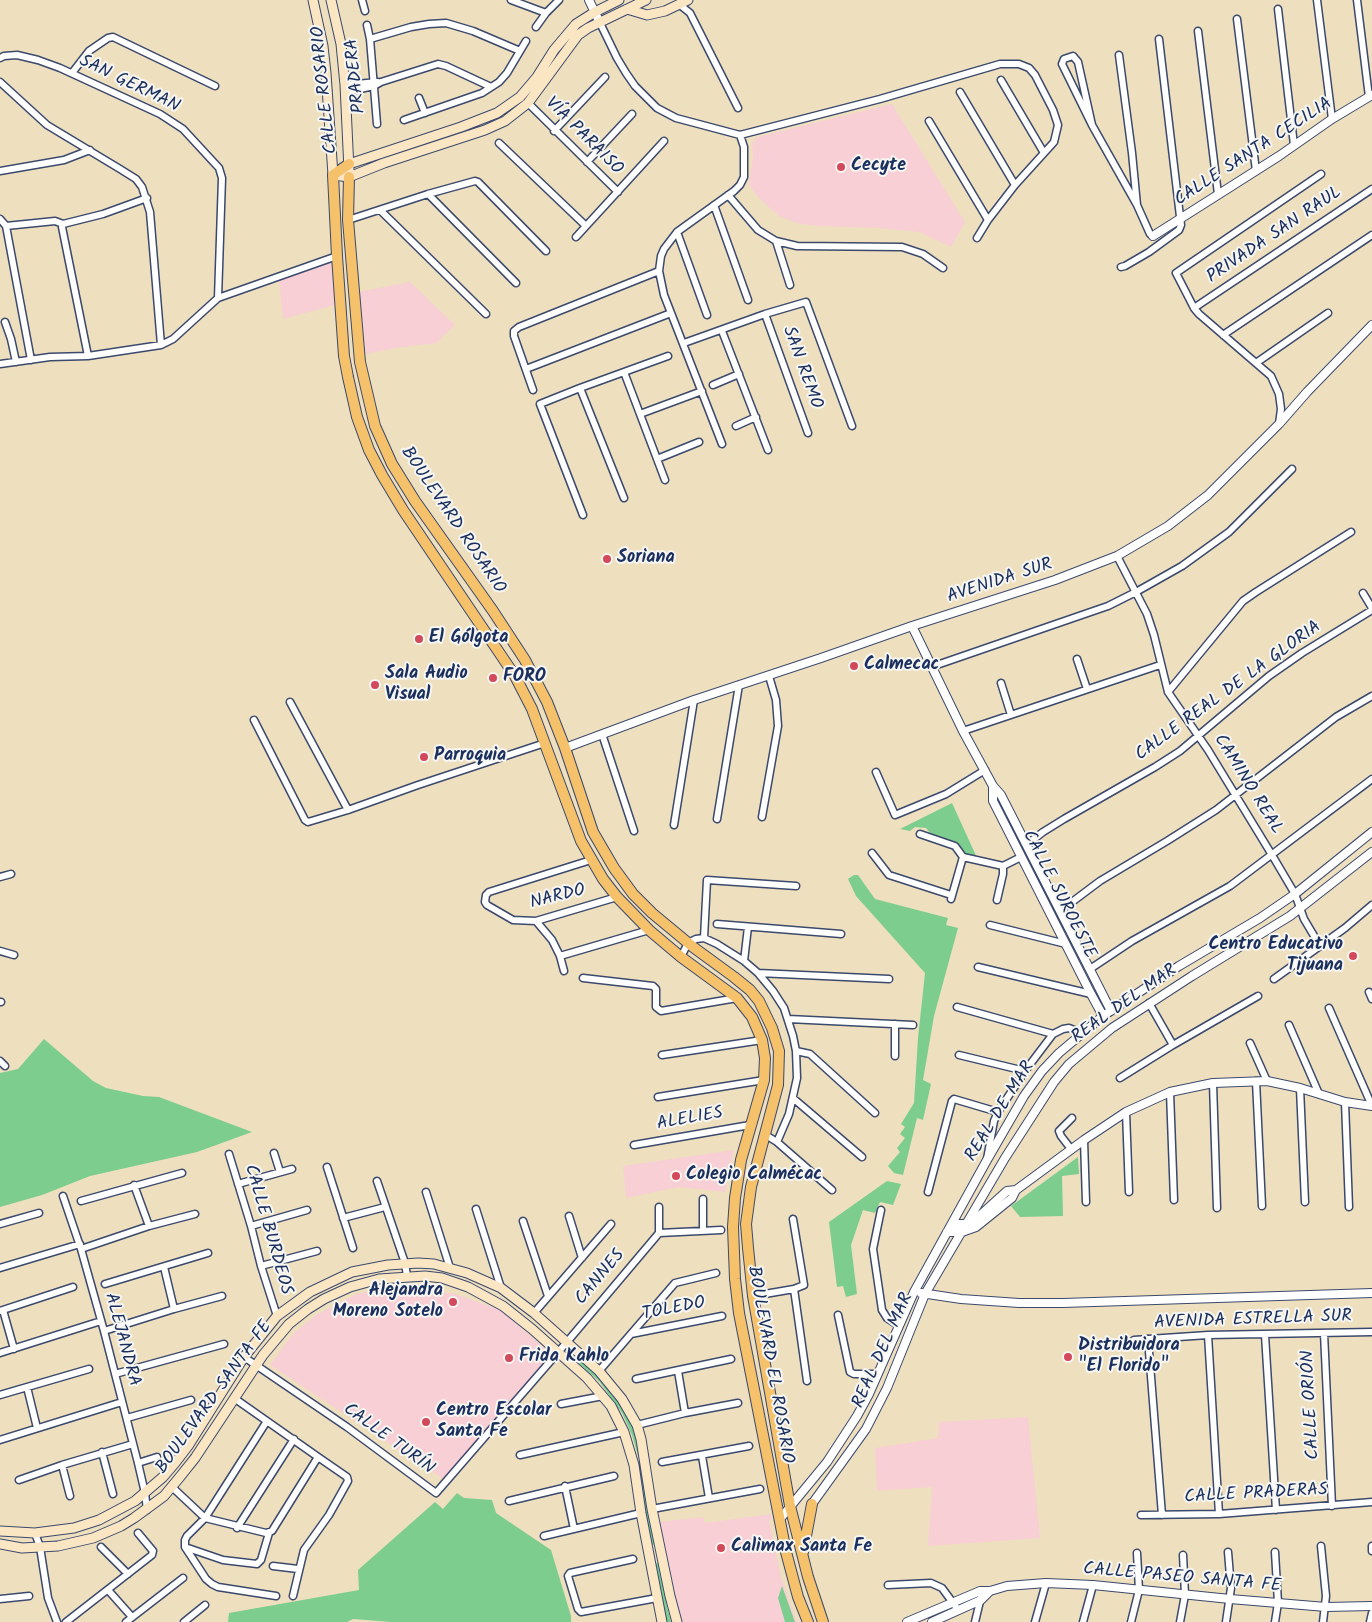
<!DOCTYPE html>
<meta charset="utf-8">
<style>
body{margin:0}
canvas{display:block;background:#eedfbf}
</style>
<canvas width="1372" height="1622"></canvas>
<script>
const g = document.querySelector('canvas').getContext('2d');
g.lineJoin = 'round';
function fillPath(path, color) {
  g.fillStyle = color;
  g.fill(path, 'evenodd');
}
function poly(rows) {
  const path = new Path2D();
  for (const r of rows) {
    path.moveTo(r[0], r[1]);
    for (let i = 2; i < r.length; i += 2) path.lineTo(r[i], r[i + 1]);
  }
  return path;
}
function stroke(path, color, width, dash) {
  g.strokeStyle = color;
  g.lineWidth = width;
  g.lineCap = dash ? 'butt' : 'round';
  g.setLineDash(dash || []);
  g.stroke(path);
}
function write(font, color, halo, rows, align = 'center') {
  g.font = font + ' Kalam,sans-serif';
  g.lineWidth = 4;
  g.setLineDash([]);
  g.textBaseline = 'middle';
  g.strokeStyle = halo;
  g.fillStyle = color;
  for (const [text, x, y, turn = 0] of rows) {
    g.save();
    g.translate(x, y);
    g.rotate((+turn || 0) * Math.PI / 180);
    g.textAlign = isNaN(turn) ? turn : align;
    if (halo) g.strokeText(text, 0, 0);
    g.fillText(text, 0, 0);
    g.restore();
  }
}
fillPath(poly([
 [892,104,965,222,951,247,919,232,878,228,817,226,797,223,779,216,759,198,749,185,753,157,752,143,756,138,761,136],
 [332,261,335,305,283,319,279,280],
 [410,282,455,325,436,343,395,348,366,354,358,292],
 [734,1150,725,1192,678,1187,626,1198,623,1166],
 [398,1289,419,1289,455,1294,501,1310,552,1355,445,1480,270,1365,292,1335,316,1315,356,1294,377,1290],
 [1028,1417,1040,1538,928,1546,932,1487,877,1491,875,1448,938,1438,939,1422],
 [771,1514,772,1520,769,1520,781,1577,797,1622,681,1622,673,1595,659,1522,703,1517,705,1523]
]), '#f7cfd4');
fillPath(poly([
 [952,803,978,860,966,858,958,844,930,833,926,828,915,827,910,831,900,829],
 [854,875,858,875,875,899,948,918,946,925,958,928,934,1016,923,1080,931,1084,923,1120,917,1118,903,1175,894,1173,888,1166,900,1152,897,1148,905,1138,900,1134,905,1127,901,1124,914,1103,918,1038,925,973,856,896,848,879],
 [44,1039,93,1081,106,1088,143,1096,159,1097,252,1132,197,1152,90,1176,42,1195,0,1207,0,1073,18,1069],
 [1078,1157,1079,1174,1062,1176,1063,1216,1020,1217,1011,1206],
 [887,1181,901,1184,893,1205,880,1202,875,1213,863,1210,851,1245,857,1294,846,1297,843,1286,837,1287,829,1222],
 [575,1355,609,1386,634,1425,641,1459,638,1456,632,1435,622,1413,599,1381,573,1358],
 [638,1472,642,1473,645,1487,655,1543,653,1545,650,1544],
 [457,1493,464,1498,492,1500,496,1513,551,1550,571,1616,571,1622,391,1622,353,1619,347,1622,228,1622,229,1613,359,1590,358,1570,435,1502,443,1509],
 [659,1562,660,1563,667,1607,671,1622,665,1622,656,1579,655,1564],
 [782,1586,795,1622,785,1622,778,1598]
]), '#7dcd8e');
const minor = poly([
 [362,0,365,11],
 [511,0,546,13],
 [1317,0,1332,119],
 [1357,0,1369,97],
 [680,5,690,13,738,108],
 [1278,9,1294,145],
 [1237,19,1256,171],
 [600,23,617,58,626,73,635,86,657,108,676,118,740,135,744,147,744,177,740,185,734,191,677,232,664,249,661,256,659,271,664,295,722,444],
 [367,25,370,39,377,124],
 [536,27,546,13,559,0],
 [1198,31,1218,194],
 [370,39,411,27,429,24,446,23,473,31,520,51],
 [1119,55,1132,153,1137,205,1150,234,1153,236],
 [0,58,4,56,17,55,38,60,60,68,160,114,183,129,219,168,222,178,218,298],
 [72,73,89,51,108,38,113,37,215,86],
 [1001,80,1044,153],
 [0,82,47,125,120,169,136,179,142,187,150,212,161,345],
 [345,85,378,82],
 [346,92,374,86,381,82,438,64,446,66,491,87],
 [960,92,1015,185],
 [419,98,425,113],
 [528,103,618,192],
 [404,120,482,93,499,82,507,73,526,41],
 [929,121,988,220],
 [1092,125,1062,64,1064,59,1073,56,1078,62,1092,125,1137,205],
 [554,131,605,77],
 [740,135,880,99,1000,64,1019,64,1029,68,1035,75,1053,110,1058,125,1054,142,1015,185,988,220,977,238],
 [499,143,586,226],
 [587,162,632,114],
 [0,171,64,160,90,150],
 [428,194,516,283],
 [728,195,758,230,776,241,797,246,902,247,923,254,943,268],
 [714,205,748,300],
 [380,210,486,314],
 [0,219,6,226,31,360],
 [348,220,428,194,475,181,478,182,546,251],
 [63,224,62,227,88,356],
 [6,226,55,221,63,224,103,214,147,198],
 [677,232,707,315],
 [576,237,664,141],
 [776,241,790,285],
 [1121,267,1125,266,1149,252,1179,230,1181,225,1159,39],
 [1194,308,1372,189],
 [765,314,808,433],
 [5,322,11,339,16,362],
 [722,331,768,450],
 [1223,335,1372,235],
 [684,343,765,314,806,302,852,426],
 [1256,363,1328,313],
 [0,364,50,357,88,356,161,345,173,339,218,298,337,256],
 [526,369,671,313],
 [624,372,665,480],
 [713,385,739,374],
 [580,388,624,498],
 [533,390,514,336,514,331,519,327,659,271],
 [640,414,702,391],
 [1279,424,1281,409,1279,394,1271,376,1199,314,1194,308,1176,273,1321,174],
 [736,426,756,417],
 [657,459,699,442],
 [583,515,540,404,580,388,668,356],
 [1117,556,1147,614,1154,635,1168,692,1208,750,1272,855,1295,894,1304,919,1320,946],
 [1363,593,1372,608],
 [1077,659,1087,689],
 [931,667,1108,606,1136,592,1182,566,1229,532,1292,469],
 [1001,683,1011,715],
 [1168,692,1243,601,1256,592,1351,532],
 [290,702,348,810],
 [254,720,305,820,308,822,348,810,418,785,545,743],
 [963,731,1160,665],
 [602,734,634,831],
 [876,772,895,815,946,794,985,770],
 [762,817,778,726,776,700,769,676],
 [717,819,739,685],
 [674,825,694,700],
 [920,834,955,846,963,857,1003,866],
 [1026,845,1043,832,1064,819,1155,767,1180,751,1269,676,1302,653,1372,610],
 [872,853,889,875,951,895],
 [591,860,489,892,486,895,485,902,487,905,513,920,536,921,617,897],
 [1003,866,1021,857],
 [0,877,11,874],
 [951,899,963,857],
 [997,900,1003,874,1003,866],
 [1060,911,1100,881,1167,841,1216,810,1336,717,1372,696],
 [536,921,552,940,560,956,564,971],
 [717,924,841,934],
 [990,925,1066,944],
 [704,938,707,880,796,886],
 [0,951,14,955],
 [560,956,649,930],
 [681,957,688,943,696,939,704,938,717,944,744,961,758,973,773,991,784,1008,793,1036,796,1051,797,1078,789,1114,777,1142],
 [744,961,748,927],
 [978,967,1091,994],
 [1090,969,1132,941,1230,886,1372,779],
 [758,973,889,979],
 [583,978,653,986,656,989,656,1007,661,1011,737,998],
 [1274,979,1345,928,1372,905],
 [1369,992,1372,999],
 [0,1002,1,1002],
 [1149,1003,1173,1045],
 [957,1007,1053,1034,1063,1029,1069,1028,1081,1033],
 [1329,1008,1372,1106],
 [788,1019,913,1025],
 [1289,1025,1319,1094],
 [1250,1043,1267,1081],
 [796,1051,810,1054,875,1113],
 [662,1055,762,1040],
 [959,1055,1025,1071],
 [895,1056,895,1024],
 [0,1061,5,1066],
 [1120,1078,1173,1045,1258,996],
 [1256,1081,1262,1206],
 [1213,1083,1217,1208],
 [1300,1088,1305,1202],
 [1170,1092,1174,1200],
 [658,1097,764,1080],
 [794,1099,862,1157],
 [1345,1102,1349,1207],
 [1126,1112,1129,1192],
 [764,1134,777,1142,832,1190],
 [1084,1140,1086,1202],
 [634,1145,750,1125],
 [1071,1149,1061,1136,1059,1131,1072,1118],
 [274,1153,280,1172],
 [229,1154,251,1226,261,1266,277,1316],
 [987,1159,994,1121,998,1112,1025,1071,1053,1034],
 [327,1167,353,1248],
 [377,1181,405,1263,407,1276],
 [238,1184,292,1169],
 [134,1185,149,1226],
 [426,1192,450,1268],
 [928,1192,952,1101,954,1099,998,1112],
 [63,1196,81,1249,104,1331,138,1463,145,1493,147,1510],
 [81,1201,182,1173],
 [476,1209,501,1288],
 [881,1210,873,1249,882,1310,887,1318,899,1326],
 [569,1216,582,1258],
 [343,1218,385,1207],
 [523,1221,548,1296],
 [0,1224,39,1213],
 [251,1226,307,1210],
 [703,1230,703,1199],
 [659,1233,659,1207],
 [81,1249,149,1226,195,1214],
 [261,1266,317,1251],
 [164,1267,174,1309],
 [0,1268,80,1244],
 [105,1284,208,1253],
 [794,1289,807,1381],
 [753,1296,794,1289,804,1285,793,1219],
 [3,1310,14,1349],
 [0,1311,73,1287],
 [534,1313,611,1224],
 [838,1315,850,1372,854,1374,878,1374],
 [104,1331,174,1309,222,1296],
 [1324,1333,1332,1506],
 [631,1334,722,1316],
 [1208,1335,1219,1514],
 [1265,1335,1276,1510],
 [1148,1339,1162,1515],
 [1134,1340,1208,1335,1372,1332],
 [0,1353,101,1321],
 [244,1357,347,1427,436,1493,567,1342,659,1233,721,1230],
 [599,1371,675,1283,716,1273],
 [678,1371,685,1413],
 [115,1374,224,1344],
 [636,1379,731,1359],
 [27,1387,37,1428],
 [0,1395,89,1369],
 [561,1404,603,1396],
 [127,1418,191,1400],
 [267,1421,205,1518,187,1536,185,1540,185,1547,206,1579,212,1584,218,1587,276,1596],
 [637,1425,685,1413,738,1403],
 [0,1440,122,1402],
 [102,1452,113,1494],
 [520,1455,624,1432],
 [702,1456,709,1498],
 [662,1462,749,1446],
 [138,1463,157,1457],
 [62,1465,70,1496],
 [19,1480,62,1465,133,1444],
 [565,1486,574,1529],
 [172,1487,205,1518,266,1533,272,1531,318,1457,234,1398],
 [509,1501,614,1476],
 [652,1509,760,1489],
 [1141,1515,1219,1514,1372,1502],
 [237,1528,294,1439],
 [35,1533,40,1547,48,1598,57,1622],
 [544,1536,641,1513],
 [1321,1546,1326,1596,1323,1622],
 [1372,1546,1372,1551],
 [101,1547,128,1574],
 [185,1547,223,1560,257,1564,261,1560,269,1533],
 [633,1559,570,1573,568,1576,578,1609,581,1612,657,1598],
 [273,1566,298,1569],
 [888,1585,931,1583,942,1588,956,1607],
 [108,1590,132,1617],
 [293,1596,304,1550,329,1515,348,1481,347,1477,318,1457],
 [0,1599,29,1596],
 [66,1622,152,1555,153,1551,138,1533],
 [126,1622,183,1578],
 [184,1622,205,1605],
 [975,1622,981,1597],
 [1035,1622,1046,1583],
 [1083,1622,1093,1585],
 [1131,1622,1139,1590,1137,1553],
 [1180,1622,1185,1595,1183,1555],
 [1226,1622,1231,1588,1228,1552],
 [1275,1622,1278,1603,1275,1552],
 [1370,1622,1372,1613]
]);
const tertiary = poly([
 [589,0,600,23],
 [1153,236,1279,156,1332,119,1372,95],
 [912,626,963,731,993,786,1001,795,1111,1011],
 [565,748,694,700,821,658,912,626,1055,580,1117,556,1168,526,1208,495,1279,424,1307,392,1372,325],
 [993,786,993,801,1091,994,1103,1016],
 [952,1224,967,1224,975,1220,1007,1191,1016,1190],
 [947,1232,962,1232,976,1227,1012,1198,1016,1190,1084,1140,1126,1112,1170,1092,1213,1083,1267,1081,1300,1088,1345,1102,1372,1106],
 [921,1293,961,1299,1019,1303,1063,1303,1372,1293],
 [812,1504,866,1429,887,1388,925,1294,1005,1158,1054,1082,1069,1064,1112,1028,1192,976,1290,916,1372,852],
 [780,1519,827,1462,857,1416,869,1394,914,1292,987,1160,1024,1096,1042,1071,1059,1053,1103,1016,1179,966,1260,918,1295,894,1372,832],
 [907,1622,980,1591,990,1591,1007,1586,1046,1583,1093,1585,1230,1599,1326,1607,1372,1606],
 [932,1622,981,1600,990,1591]
]);
const secondary = poly([
 [313,0,323,46,326,73,333,175,349,177,384,163,485,130,505,121,528,103,578,35,588,28,646,0],
 [331,0,341,44,345,85,349,170],
 [627,9,647,15,665,11,688,0],
 [349,164,461,127,497,113,520,97,537,77,554,50,576,24,595,12,619,0],
 [0,1531,35,1533,74,1528,99,1520,135,1501,163,1477,175,1463,188,1446,244,1357,277,1316,310,1292,352,1272,388,1265,418,1263,434,1264,467,1273,501,1288,534,1313,599,1371,622,1399,637,1425,641,1439,652,1509,670,1596,677,1622],
 [0,1544,22,1548,58,1546,93,1538,121,1526,134,1518,164,1496,179,1478,195,1458,263,1355,289,1324,308,1309,324,1299,350,1287,379,1279,425,1276,442,1278,468,1287,503,1306,532,1329,587,1378,611,1406,624,1432,634,1465,641,1513,662,1622]
]);
const primary = poly([
 [349,164,333,175,337,256,344,356,348,377,357,417,369,450,382,475,403,510,515,676,532,709,581,841,603,879,617,897,649,930,681,957,737,998,752,1017,762,1040,765,1058,764,1080,741,1160,735,1198,733,1227,735,1279,739,1313,786,1552,798,1597,808,1622],
 [349,177,348,220,360,362,375,426,392,464,415,501,493,611,525,660,547,702,565,748,593,832,614,868,633,894,652,913,693,947,734,977,750,990,759,1001,772,1028,779,1051,778,1085,751,1187,746,1224,748,1248,753,1296,790,1506,808,1577,823,1622],
 [803,1552,812,1504]
]);
stroke(minor, '#3b496d', 9);
stroke(tertiary, '#3b496d', 10);
stroke(secondary, '#3b496d', 11);
stroke(primary, '#3b496d', 12);
stroke(minor, '#fff', 6);
stroke(tertiary, '#fff', 8);
stroke(secondary, '#fbe6c4', 9);
stroke(primary, '#f5c16b', 10);
for (const [x, y, r, color] of [
 [841,167,5,"#d1495b"],
 [607,559,5,"#d1495b"],
 [419,639,5,"#d1495b"],
 [854,666,5,"#d1495b"],
 [493,678,5,"#d1495b"],
 [375,685,5,"#d1495b"],
 [424,757,5,"#d1495b"],
 [1353,956,5,"#d1495b"],
 [676,1176,5,"#d1495b"],
 [453,1302,5,"#d1495b"],
 [1068,1357,5,"#d1495b"],
 [509,1358,5,"#d1495b"],
 [426,1422,5,"#d1495b"],
 [721,1548,5,"#d1495b"]
]) {
  const dot = new Path2D();
  dot.arc(x, y, r, 0, 2 * Math.PI);
  g.fillStyle = color;
  g.fill(dot);
  stroke(dot, '#f6f6f2', 2);
}
write('18px', '#1b2f5e', '#f6f6f2', [
 ["PRADERA",357,76,-96],
 ["SAN GERMAN",129,85,26],
 ["CALLE ROSARIO",326,90,-96],
 ["VÍA PARAISO",583,137,45],
 ["CALLE SANTA CECILIA",1254,153,-33],
 ["PRIVADA SAN RAUL",1275,236,-34],
 ["SAN REMO",801,368,70],
 ["BOULEVARD ROSARIO",452,521,56],
 ["AVENIDA SUR",1000,582,-18],
 ["CALLE REAL DE LA GLORIA",1229,692,-36],
 ["CAMINO REAL",1247,785,58],
 ["CALLE SUROESTE",1058,895,63],
 ["NARDO",558,898,-14],
 ["REAL DEL MAR",1125,1005,-35],
 ["REAL DE MAR",1001,1112,-58],
 ["ALELIES",690,1120,-10],
 ["CALLE BURDEOS",267,1230,74],
 ["CANNES",601,1278,-50],
 ["TOLEDO",674,1310,-11],
 ["AVENIDA ESTRELLA SUR",1253,1321,-2],
 ["ALEJANDRA",121,1340,75],
 ["REAL DEL MAR",884,1351,-66],
 ["BOULEVARD EL ROSARIO",769,1365,80],
 ["BOULEVARD SANTA FE",215,1398,-54],
 ["CALLE ORIÓN",1312,1405,-93],
 ["CALLE TURÍN",388,1440,36],
 ["CALLE PRADERAS",1256,1495,-3],
 ["CALLE PASEO SANTA FE",1182,1579,5]
]);
write('bold 18px', '#1b2f5e', '#f6f6f2', [
 ["Cecyte",851,167],
 ["Soriana",617,559],
 ["El Gólgota",429,639],
 ["Calmecac",864,666],
 ["Sala Audio",385,675],
 ["Visual",385,696],
 ["FORO",503,678],
 ["Parroquia",434,757],
 ["Centro Educativo",1343,946,"right"],
 ["Tijuana",1343,967,"right"],
 ["Colegio Calmécac",686,1176],
 ["Alejandra",443,1292,"right"],
 ["Moreno Sotelo",443,1313,"right"],
 ["Distribuidora",1078,1347],
 ["\"El Florido\"",1078,1368],
 ["Frida Kahlo",519,1358],
 ["Centro Escolar",436,1412],
 ["Santa Fe",436,1433],
 ["Calimax Santa Fe",731,1548]
], 'left');
</script>
